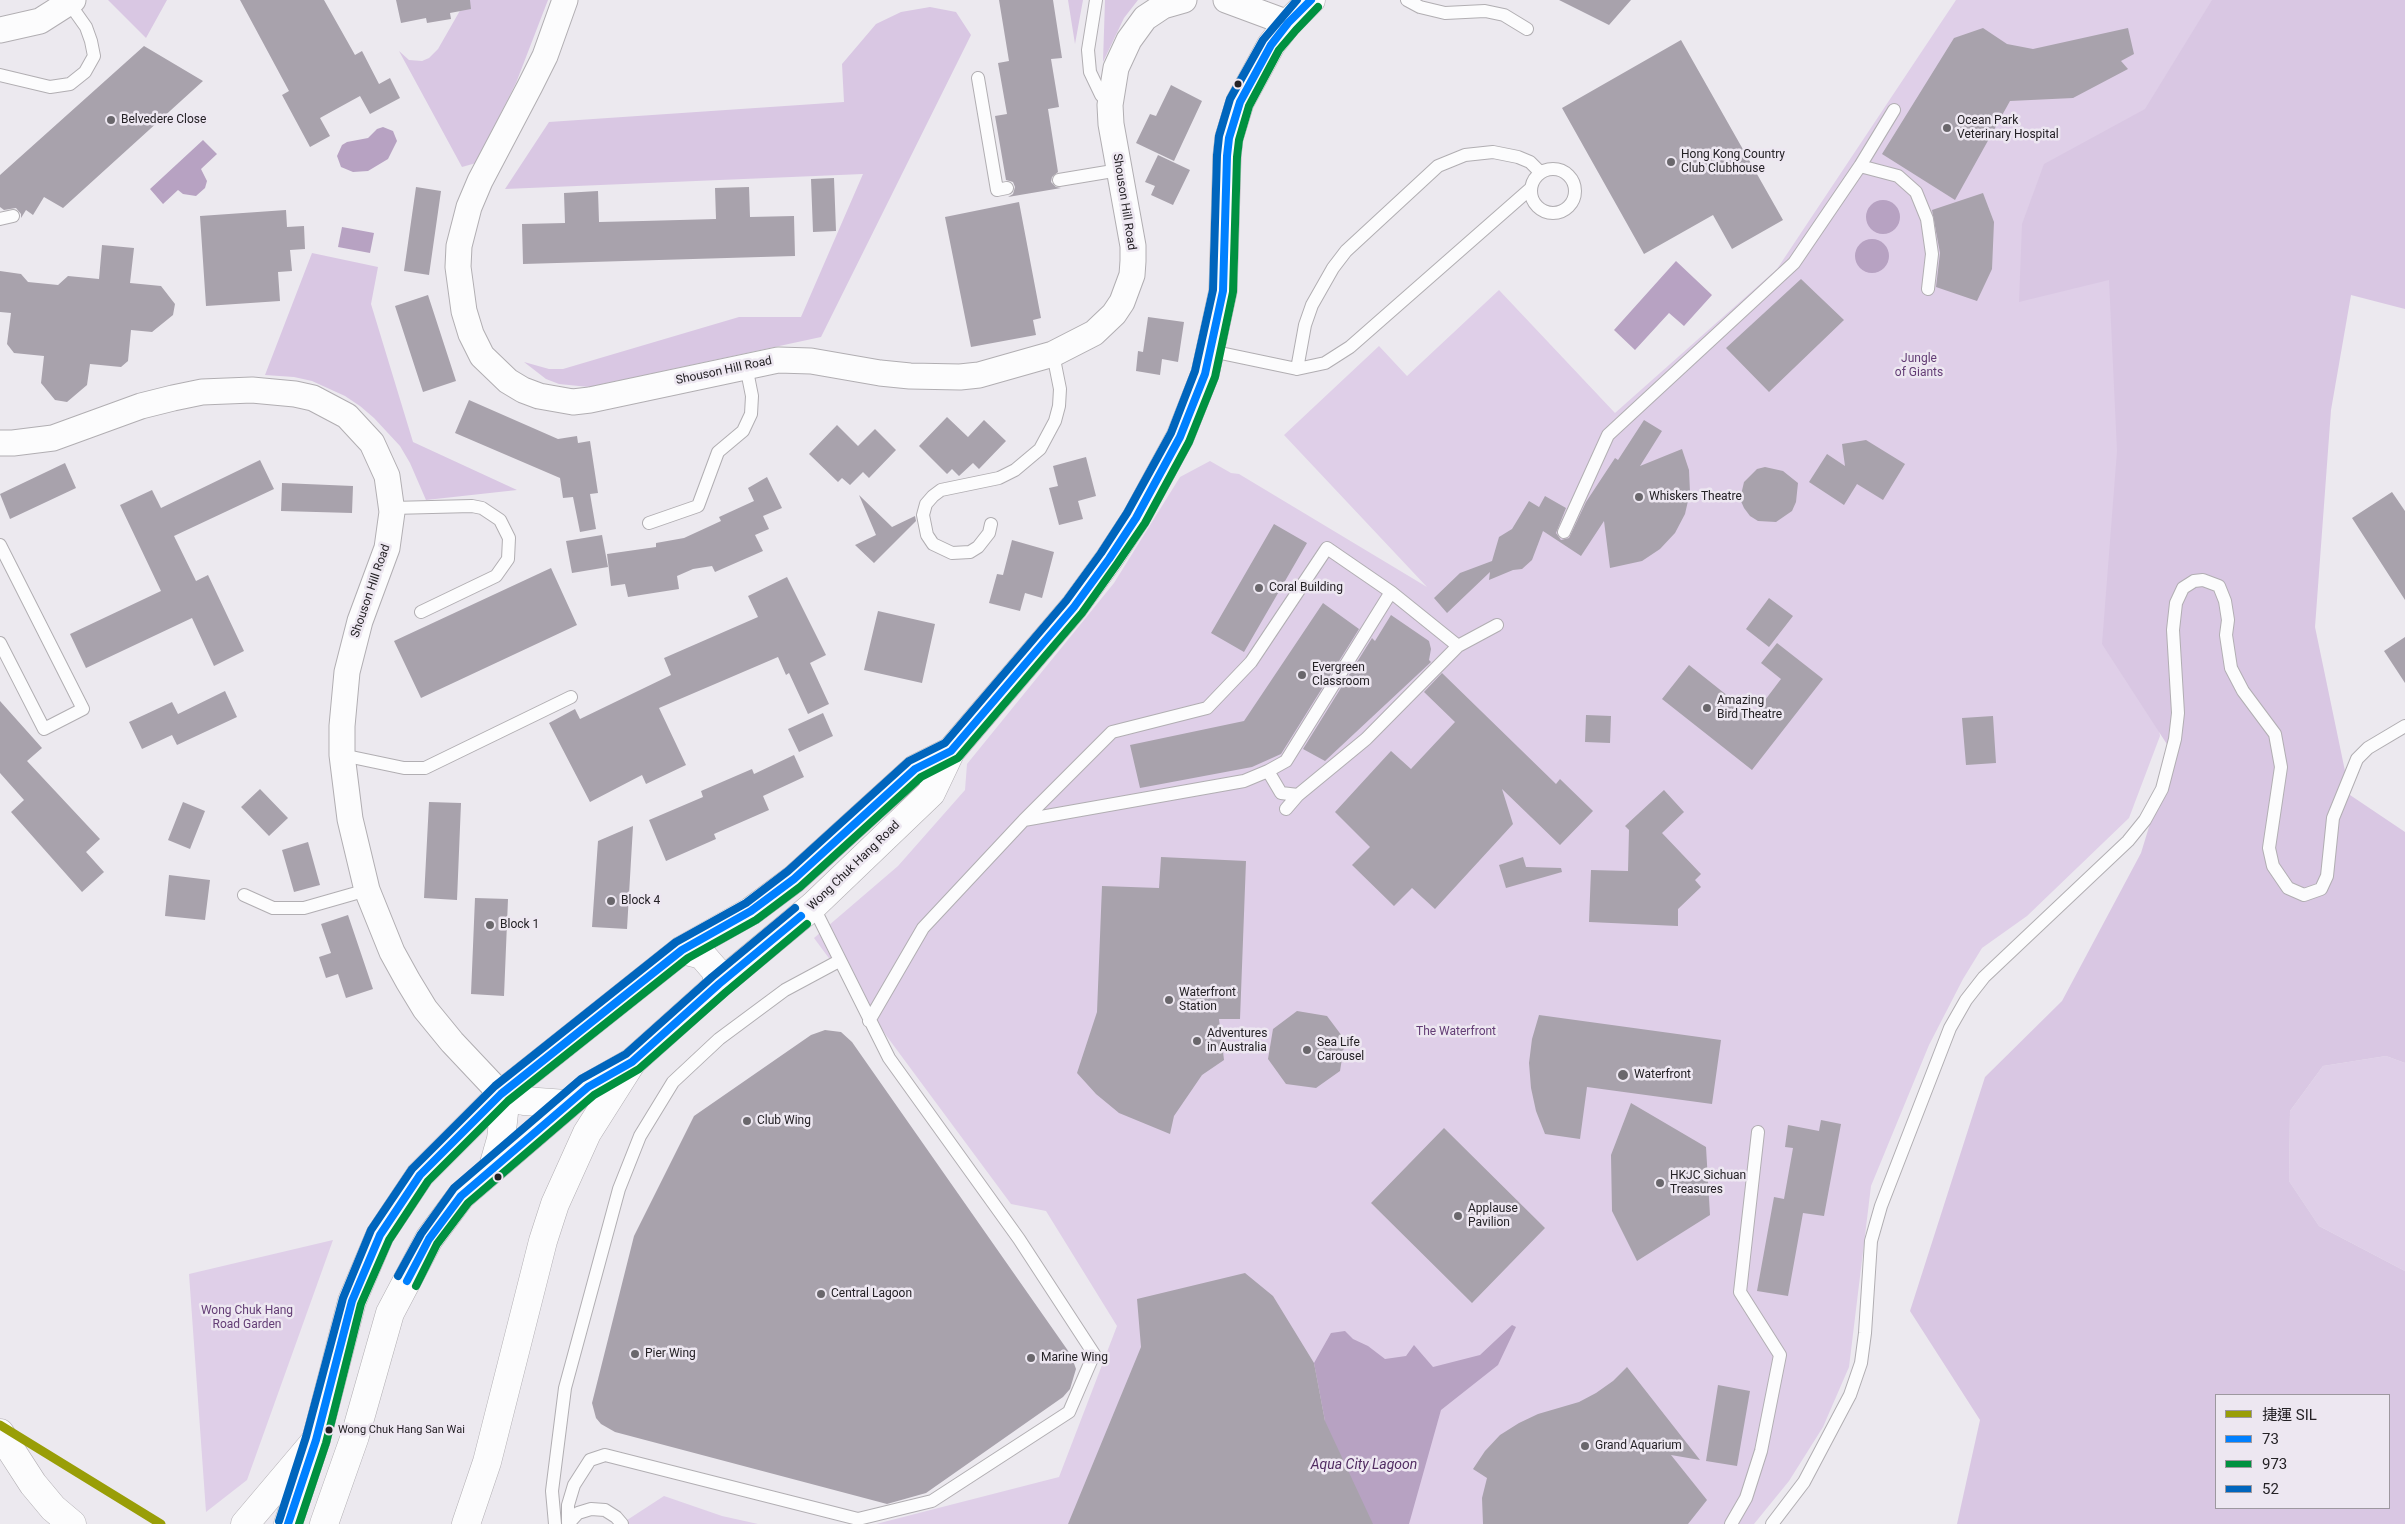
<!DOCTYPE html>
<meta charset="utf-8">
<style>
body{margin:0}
#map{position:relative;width:2405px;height:1524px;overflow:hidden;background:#ece9ef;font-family:Roboto,"Noto Sans TC",sans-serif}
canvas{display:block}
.legend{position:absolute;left:2215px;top:1394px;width:175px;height:115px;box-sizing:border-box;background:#ede7f1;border:1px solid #9d989f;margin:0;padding:6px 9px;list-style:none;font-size:15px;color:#242125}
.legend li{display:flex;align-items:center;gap:10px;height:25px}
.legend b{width:25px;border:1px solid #9d989f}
</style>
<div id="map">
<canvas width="2405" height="1524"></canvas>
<ul class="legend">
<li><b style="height:6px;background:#999e07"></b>捷運 SIL</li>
<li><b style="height:6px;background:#0080ff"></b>73</li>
<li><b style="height:6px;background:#009140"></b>973</li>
<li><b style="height:6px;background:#0065bd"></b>52</li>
</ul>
</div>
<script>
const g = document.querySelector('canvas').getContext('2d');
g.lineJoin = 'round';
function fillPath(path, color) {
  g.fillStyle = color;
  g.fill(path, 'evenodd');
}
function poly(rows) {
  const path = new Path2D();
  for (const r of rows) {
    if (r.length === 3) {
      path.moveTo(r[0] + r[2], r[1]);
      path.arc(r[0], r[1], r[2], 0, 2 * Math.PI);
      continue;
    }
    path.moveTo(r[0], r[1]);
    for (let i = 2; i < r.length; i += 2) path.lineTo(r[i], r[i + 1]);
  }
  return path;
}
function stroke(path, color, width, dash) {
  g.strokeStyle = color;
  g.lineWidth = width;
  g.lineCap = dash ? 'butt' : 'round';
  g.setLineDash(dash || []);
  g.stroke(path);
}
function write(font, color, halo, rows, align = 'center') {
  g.font = font + ' Roboto,sans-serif';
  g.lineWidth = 5;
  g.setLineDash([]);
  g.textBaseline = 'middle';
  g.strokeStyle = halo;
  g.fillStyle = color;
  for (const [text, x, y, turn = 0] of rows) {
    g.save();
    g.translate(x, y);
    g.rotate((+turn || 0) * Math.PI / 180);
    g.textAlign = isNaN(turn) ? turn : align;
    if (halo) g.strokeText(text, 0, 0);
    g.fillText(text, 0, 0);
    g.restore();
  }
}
fillPath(poly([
 [1956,0,2299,0,2126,507,2160,736,2129,818,2027,916,1982,948,1963,979,1929,1045,1871,1186,1849,1367,1823,1427,1789,1481,1754,1524,876,1524,1059,1477,1117,1326,1046,1211,1011,1204,814,938,898,866,965,790,967,764,1114,583,1180,477,1210,461,1231,473,1239,474,1427,587,1284,435,1379,346,1407,376,1499,290,1615,413,1777,269],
 [2386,1056,2405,1063,2405,1271,2319,1226,2289,1181,2290,1111,2323,1066],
 [333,1240,247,1480,206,1512,189,1274],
 [664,1496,722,1516,758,1524,621,1524]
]), '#dfcfe8');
fillPath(poly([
 [108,0,167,0,146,38],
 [466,0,548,0,516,83,476,163,462,167,399,51,409,60,422,61,429,58,438,49],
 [1068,0,1083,0,1075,44],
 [1105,0,1138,0,1124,18,1103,62],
 [2212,0,2405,0,2405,309,2351,295,2331,410,2315,627,2350,795,2405,832,2405,1063,2386,1056,2323,1066,2290,1111,2289,1181,2319,1226,2405,1271,2405,1524,1957,1524,1980,1420,1910,1311,1985,1077,2062,1001,2141,853,2172,752,2102,644,2117,451,2109,280,2019,302,2022,224,2044,164,2145,109],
 [2216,1395,2389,1395,2389,1508,2216,1508],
 [930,7,956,12,971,35,821,337,589,387,559,384,546,379,524,362,549,369,563,369,739,317,801,317,863,174,505,189,549,122,844,102,842,64,876,24,901,12],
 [312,253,378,267,371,304,413,442,517,490,426,500,410,463,400,446,374,418,360,406,345,396,312,381,294,377,265,375]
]), '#d9c7e3');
fillPath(poly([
 [383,127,393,131,397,141,388,159,368,171,353,172,341,167,337,156,342,145,347,142,368,138,377,129],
 [203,140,217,154,201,169,207,181,205,188,196,196,183,194,178,190,163,204,150,189],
 [1883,217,17],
 [342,227,374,233,370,253,338,247],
 [1872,256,17],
 [1676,261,1712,295,1684,326,1669,313,1635,350,1614,330],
 [1512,1325,1516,1327,1498,1365,1441,1410,1409,1524,1270,1524,1307,1432,1325,1421,1314,1363,1331,1333,1345,1331,1353,1339,1368,1346,1385,1359,1406,1356,1414,1345,1433,1367,1480,1355]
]), '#b7a2c2');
fillPath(poly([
 [240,0,324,0,355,55,362,51,379,84,390,78,400,98,370,114,360,96,329,113,320,118,330,136,310,147,282,95,289,91],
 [396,0,470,0,471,9,450,13,451,19,427,23,426,18,401,23],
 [999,0,1053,0,1062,58,1051,59,1059,107,1048,109,1058,172,1052,177,1051,182,1056,187,1061,188,1008,197,1013,194,1015,187,1013,182,1006,180,995,116,1007,114,998,63,1009,61],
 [1559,0,1631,0,1609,25],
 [1983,28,2007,44,2033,49,2128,28,2134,54,2121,61,2128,69,2073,98,2010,101,1955,200,1882,154,1954,38],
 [1681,40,1783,220,1732,249,1713,215,1644,254,1562,108],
 [144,46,203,81,63,208,44,197,33,215,26,210,21,218,21,214,16,208,4,210,0,207,0,175],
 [1171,85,1202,101,1174,161,1136,143,1150,114,1156,116],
 [1158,155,1190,170,1173,205,1151,195,1155,186,1145,182],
 [834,178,836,231,813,232,811,179],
 [416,187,441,191,429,275,404,271],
 [749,187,750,217,794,216,795,256,523,264,522,224,565,223,564,193,598,191,599,222,643,221,716,219,715,188],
 [1983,193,1994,222,1992,269,1977,301,1936,287,1940,253,1932,210],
 [1019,202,1041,318,1033,320,1036,335,971,347,945,217],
 [286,210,287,227,304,226,305,249,290,250,292,271,278,272,280,301,206,306,200,216],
 [102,245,134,248,130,283,161,286,175,304,173,315,152,332,131,330,128,361,121,367,90,364,87,385,67,402,55,400,41,383,44,356,14,353,7,344,11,313,0,312,0,271,21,274,28,282,58,285,68,276,99,279],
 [1801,279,1844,320,1769,392,1726,348],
 [428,295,456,381,423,392,395,306],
 [1148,317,1184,322,1178,362,1162,359,1160,375,1136,371,1138,351,1143,352],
 [469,400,558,439,577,436,578,443,590,441,598,493,590,494,596,529,580,532,573,497,563,498,560,478,455,433],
 [947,417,968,437,984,420,1006,441,979,469,973,463,959,476,952,469,947,474,919,446],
 [1644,420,1662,431,1640,466,1682,449,1689,470,1690,492,1685,514,1675,533,1660,549,1642,561,1610,568,1604,521,1581,556,1543,531,1532,560,1522,569,1513,570,1489,580,1490,572,1447,613,1434,598,1460,573,1492,561,1499,537,1512,529,1529,501,1539,507,1545,496,1566,508,1556,533,1561,540,1569,538,1586,502,1615,458,1618,460],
 [837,425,858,446,875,429,896,450,869,478,863,472,850,485,842,478,838,482,809,454],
 [1866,440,1905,464,1883,500,1857,484,1844,505,1809,482,1827,454,1845,466,1842,444],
 [1086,457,1096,496,1078,501,1083,519,1059,525,1049,488,1058,486,1053,466],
 [260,460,274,489,174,536,196,581,208,575,244,651,214,666,192,618,86,668,70,634,161,591,120,505,152,490,161,508],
 [65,463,76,488,10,519,0,494],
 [1765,467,1783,471,1798,483,1796,502,1792,511,1776,522,1758,521,1750,516,1744,508,1740,499,1744,482,1757,469],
 [767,477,782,508,763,516,769,529,755,535,763,551,715,572,712,566,693,569,677,576,679,589,628,597,625,584,611,586,607,554,656,547,656,543,684,538,721,521,719,517,754,501,748,488],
 [282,483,353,486,352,513,281,511],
 [2392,492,2405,511,2405,600,2352,518],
 [859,495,892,527,915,516,916,521,874,563,855,545,876,535],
 [1274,524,1307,543,1244,652,1211,633],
 [602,535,608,567,572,573,566,541],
 [1012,540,1054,552,1042,598,1025,593,1020,611,989,603,997,574,1003,575],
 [551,568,577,625,421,698,394,641],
 [787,577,826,655,810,663,829,704,808,714,789,673,786,675,778,657,659,708,686,765,646,784,642,775,590,802,549,723,575,709,580,719,671,675,664,658,758,617,748,596],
 [1769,598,1793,616,1769,647,1746,629],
 [1323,603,1359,629,1281,754,1252,767,1140,788,1130,745,1244,721],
 [878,611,935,624,922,683,864,670],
 [1391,615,1429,641,1431,649,1429,660,1431,662,1325,761,1303,749,1372,638,1375,641],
 [2405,637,2405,683,2384,651],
 [1777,643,1823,679,1752,770,1662,699,1689,665,1753,716,1781,679,1761,663],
 [1442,673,1556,784,1560,779,1593,811,1560,845,1502,789,1513,824,1435,909,1412,888,1394,906,1352,865,1370,847,1335,812,1391,751,1411,769,1455,722,1424,692],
 [225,691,237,717,177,745,172,735,142,749,129,722,172,702,178,714],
 [0,701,42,748,27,761,100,839,86,852,104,872,82,892,11,812,24,800,0,773],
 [823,713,833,736,799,752,788,729],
 [1586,715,1611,716,1610,743,1585,742],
 [1993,716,1996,763,1966,765,1962,718],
 [794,755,804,777,763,796,769,810,714,834,716,839,666,861,649,820,703,797,701,791,752,769,754,774],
 [260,789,288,818,269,836,241,807],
 [1664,790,1684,812,1662,833,1701,874,1695,880,1701,887,1678,909,1678,926,1589,922,1591,870,1628,871,1629,830,1625,826],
 [183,802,205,811,190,849,168,840],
 [429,802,461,803,457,900,424,898],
 [633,826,627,929,592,927,598,841],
 [308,842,320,885,294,892,282,850],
 [1161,857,1246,861,1240,1019,1219,1019,1224,1060,1202,1075,1174,1116,1170,1134,1119,1113,1096,1094,1077,1073,1097,1012,1102,886,1159,888],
 [1523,857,1526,867,1561,868,1562,872,1506,888,1499,865],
 [169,875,210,880,205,920,165,916],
 [475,898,508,899,504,996,471,994],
 [348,915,373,989,346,998,338,974,326,978,319,957,331,953,321,924],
 [1297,1011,1327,1016,1345,1040,1340,1071,1316,1088,1286,1084,1268,1059,1273,1029],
 [1539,1015,1721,1040,1712,1104,1587,1087,1580,1139,1545,1134,1536,1111,1531,1088,1529,1063,1532,1039],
 [825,1030,841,1032,852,1042,1071,1355,1076,1369,1070,1389,1063,1397,926,1493,887,1504,615,1432,601,1424,596,1418,592,1403,634,1236,694,1116,811,1035],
 [1631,1103,1706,1147,1710,1215,1637,1261,1612,1211,1611,1155],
 [1821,1120,1841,1124,1824,1216,1803,1213,1788,1296,1757,1291,1774,1197,1784,1199,1793,1148,1785,1147,1788,1125,1819,1131],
 [1444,1128,1545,1228,1472,1303,1371,1203],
 [1245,1273,1273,1296,1314,1363,1325,1421,1373,1524,1068,1524,1141,1347,1137,1299],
 [1627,1367,1700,1460,1671,1455,1707,1500,1688,1524,1483,1524,1482,1498,1487,1478,1473,1469,1485,1451,1500,1435,1519,1423,1538,1414,1579,1402,1596,1393,1613,1381],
 [1718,1385,1750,1391,1737,1466,1706,1461]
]), '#a8a2ac');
const service = poly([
 [1096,0,1088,50,1090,72,1101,95,1110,105],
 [1407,0,1420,7,1445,13,1485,11,1504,15,1527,29],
 [0,75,50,87,70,84,85,72,94,56,91,41,86,27,69,3],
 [978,78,997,190,1007,188],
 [1860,166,1898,176,1916,192,1927,219,1932,254,1928,289],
 [1553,191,22],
 [1059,180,1119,170],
 [0,219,13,216],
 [1211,351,1297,369,1325,363,1350,347,1530,189],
 [1297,369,1305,325,1312,305,1333,268,1346,251,1438,166,1465,155,1493,152,1518,157,1530,162,1540,172],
 [392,508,472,506,482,508,500,520,509,538,508,559,496,576,421,612],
 [649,523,698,506,718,452,743,431,751,414,752,396,746,366],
 [991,524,989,533,978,547,970,552,952,553,933,544,927,535,923,515,926,504,933,496,941,490,999,478,1015,470,1040,449,1055,421,1059,406,1060,389,1053,354],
 [1564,532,1608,435,1794,263,1860,166,1894,110],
 [0,545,83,709,44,729,0,643],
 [342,755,404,768,425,768,571,697],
 [1268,771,1281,793,1298,795],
 [1286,809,1298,795,1366,739,1458,646,1497,625],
 [1024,820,1244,781,1268,771,1286,761,1391,592],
 [244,895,273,908,304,908,367,890],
 [869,1021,923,928,1024,820,1112,732,1207,708,1251,662,1327,548,1391,592,1458,646],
 [568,1522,568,1505,574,1485,590,1460,605,1455,858,1519,932,1501,1069,1412,1094,1354,1019,1239,889,1058,813,906],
 [555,1524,552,1491,565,1388,619,1189,640,1136,673,1082,719,1039,785,990,839,961],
 [568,1524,578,1513,591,1509,605,1510,616,1517,622,1524],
 [1731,1524,1746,1498,1761,1451,1780,1355,1740,1292,1758,1132],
 [1772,1524,1804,1482,1850,1395,1861,1363,1865,1333,1871,1241,1881,1206,1950,1028,1966,1000,1984,977,2128,841,2145,820,2162,789,2175,739,2178,713,2173,630,2176,603,2183,588,2194,581,2203,580,2219,586,2225,601,2228,620,2226,635,2231,668,2243,691,2275,734,2281,767,2269,848,2273,866,2288,888,2304,895,2321,889,2327,876,2333,818,2357,759,2368,748,2405,726]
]);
const minor = poly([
 [565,0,545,56,530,86,480,181,469,207,459,246,458,267,464,311,471,334,482,356,508,381,523,390,539,396,573,402,590,400,778,360,811,361,880,373,910,376,960,377,979,375,1053,354,1094,333,1114,314,1122,302,1132,275,1133,261,1133,246,1111,124,1110,105,1116,68,1129,40,1145,18,1163,6,1184,0],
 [1226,0,1288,23],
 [0,30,40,21,73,0],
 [0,443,13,443,53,438,141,406,173,398,202,392,252,390,295,394,313,398,347,416,372,443,387,476,392,512,387,548,360,621,347,672,342,726,342,755,350,819,367,890,392,952,408,981,425,1009,452,1042,501,1094]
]);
const secondary = poly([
 [682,950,702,955,715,970,719,984],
 [501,1094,524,1101,566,1104],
 [493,1167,501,1139,504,1113,501,1094],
 [288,1524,316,1440,352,1301,380,1235,420,1175,501,1094,682,950,751,911,794,879,915,769,951,751],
 [324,1524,355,1436,390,1313,429,1239,461,1196,588,1087,632,1062,719,984,813,906,931,793,951,751,1074,607,1109,559,1136,518,1180,437,1205,374,1223,291,1227,156,1229,138,1240,102,1271,45,1288,23,1311,0]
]);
const trunk = poly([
 [0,1433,33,1484,53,1508,72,1524],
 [245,1524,316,1440],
 [466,1524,487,1462,543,1241,555,1204,587,1133,632,1062]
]);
stroke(service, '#b1aeb2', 14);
stroke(minor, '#b1aeb2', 27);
stroke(secondary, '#b1aeb2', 29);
stroke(trunk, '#b1aeb2', 29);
stroke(service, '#fcfcfd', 12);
stroke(minor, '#fcfcfd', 25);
stroke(secondary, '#fcfcfd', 28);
stroke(trunk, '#fcfcfd', 28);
stroke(poly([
 [407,1281,429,1239,461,1196,588,1087,632,1062,719,984,801,916],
 [288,1524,316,1440,352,1301,380,1235,420,1175,501,1094,682,950,751,911,794,879,915,769,951,751,1074,607,1109,559,1136,518,1180,437,1205,374,1223,291,1227,156,1229,138,1240,102,1271,45,1288,23,1311,0]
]), '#0080ff', 8);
stroke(poly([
 [416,1286,437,1244,468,1203,594,1095,639,1069,726,992,807,924],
 [299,1524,326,1443,361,1304,389,1240,428,1181,508,1101,688,958,756,920,800,887,921,777,958,758,1082,613,1117,564,1145,523,1189,442,1215,377,1233,292,1237,157,1239,140,1249,106,1279,50,1296,30,1318,7]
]), '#009140', 8);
stroke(poly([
 [398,1276,421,1234,454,1188,581,1079,626,1054,712,977,795,908],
 [279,1521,306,1437,343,1298,371,1230,412,1169,495,1086,676,942,746,903,788,871,909,761,945,743,1066,601,1101,553,1127,513,1171,433,1195,371,1213,290,1217,155,1219,136,1230,99,1263,40,1297,0]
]), '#0065bd', 8);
stroke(poly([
 [0,1425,161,1524]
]), '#999e07', 9);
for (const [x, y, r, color] of [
 [1238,84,4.5,"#242125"],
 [111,120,5,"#6a676c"],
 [1947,128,5,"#6a676c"],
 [1671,162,5,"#6a676c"],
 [1639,497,5,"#6a676c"],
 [1259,588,5,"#6a676c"],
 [1302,675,5,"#6a676c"],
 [1707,708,5,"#6a676c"],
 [611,901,5,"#6a676c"],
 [490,925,5,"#6a676c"],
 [1169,1000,5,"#6a676c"],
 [1197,1041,5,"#6a676c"],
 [1307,1050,5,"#6a676c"],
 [1623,1075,6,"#6a676c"],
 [747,1121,5,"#6a676c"],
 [498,1177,4.5,"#242125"],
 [1660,1183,5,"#6a676c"],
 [1458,1216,5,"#6a676c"],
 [821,1294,5,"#6a676c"],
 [635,1354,5,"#6a676c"],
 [1031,1358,5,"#6a676c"],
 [329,1430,4.5,"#242125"],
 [1585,1446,5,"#6a676c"]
]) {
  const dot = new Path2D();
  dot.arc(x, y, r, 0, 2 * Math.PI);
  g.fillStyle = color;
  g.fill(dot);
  stroke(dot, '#ede7f1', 2);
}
write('11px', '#242125', '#ede7f1', [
 ["Wong Chuk Hang San Wai",338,1430]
], 'left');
write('12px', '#242125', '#ede7f1', [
 ["Belvedere Close",121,120],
 ["Ocean Park",1957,121],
 ["Veterinary Hospital",1957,135],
 ["Hong Kong Country",1681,155],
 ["Club Clubhouse",1681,169],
 ["Whiskers Theatre",1649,497],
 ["Coral Building",1269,588],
 ["Evergreen",1312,668],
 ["Classroom",1312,682],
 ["Amazing",1717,701],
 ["Bird Theatre",1717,715],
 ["Block 4",621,901],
 ["Block 1",500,925],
 ["Waterfront",1179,993],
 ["Station",1179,1007],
 ["Adventures",1207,1034],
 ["in Australia",1207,1048],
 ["Sea Life",1317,1043],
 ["Carousel",1317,1057],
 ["Waterfront",1634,1075],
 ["Club Wing",757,1121],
 ["HKJC Sichuan",1670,1176],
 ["Treasures",1670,1190],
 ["Applause",1468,1209],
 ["Pavilion",1468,1223],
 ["Central Lagoon",831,1294],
 ["Pier Wing",645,1354],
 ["Marine Wing",1041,1358],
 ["Grand Aquarium",1595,1446]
], 'left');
write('12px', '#242125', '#ede7f1', [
 ["Shouson Hill Road",1124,202,81],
 ["Shouson Hill Road",724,371,-12],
 ["Shouson Hill Road",371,591,-71],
 ["Wong Chuk Hang Road",854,866,-44]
]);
write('12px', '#633d75', '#ede7f1', [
 ["Jungle",1919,359],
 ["of Giants",1919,373],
 ["The Waterfront",1456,1032],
 ["Wong Chuk Hang",247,1311],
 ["Road Garden",247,1325]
]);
write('italic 14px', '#512c62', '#ede7f1', [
 ["Aqua City Lagoon",1364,1465]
]);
</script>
